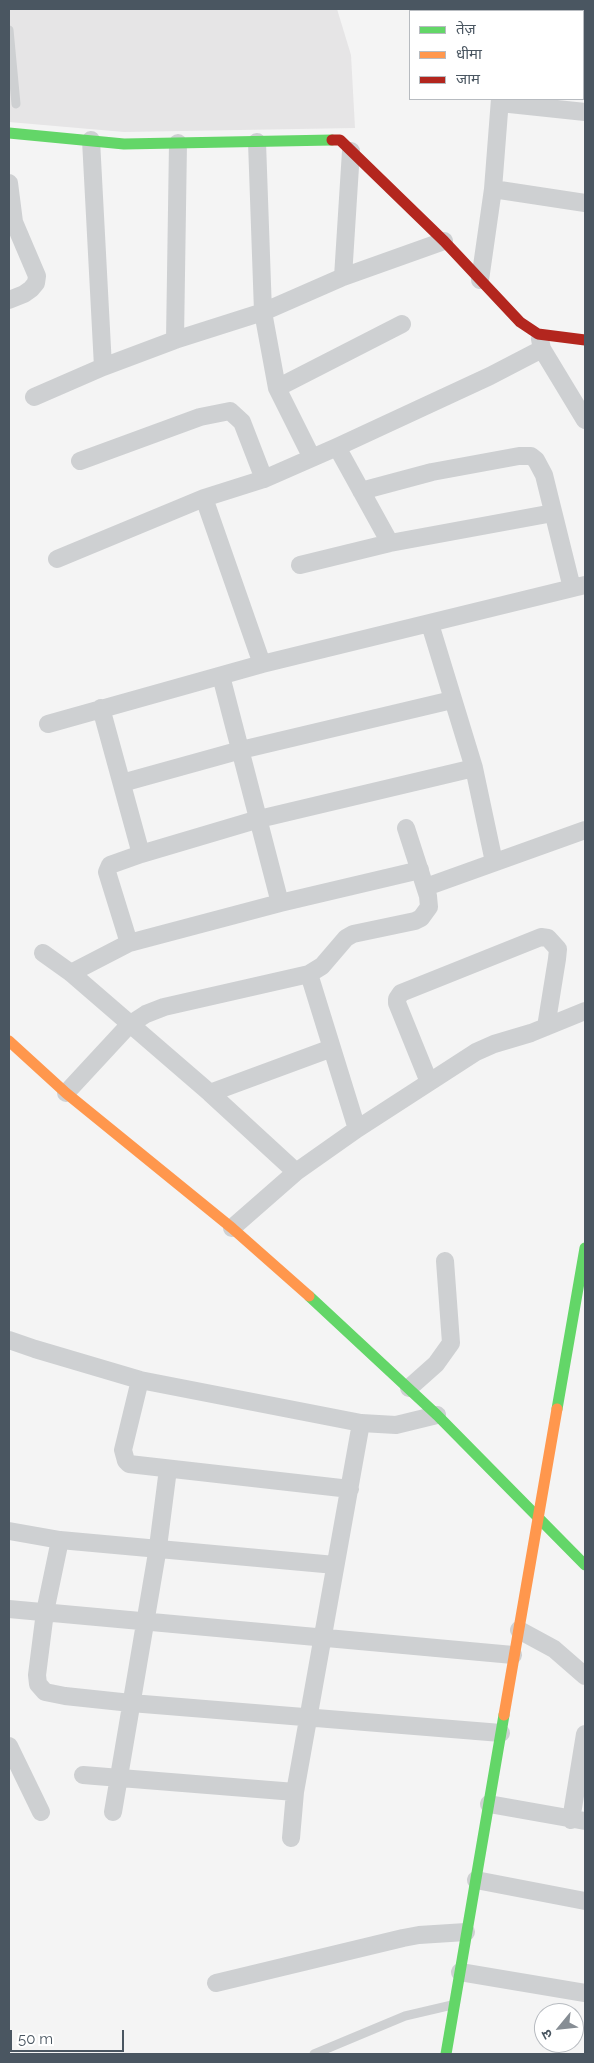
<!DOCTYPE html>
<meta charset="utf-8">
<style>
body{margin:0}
#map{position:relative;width:594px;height:2063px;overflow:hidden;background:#f4f4f4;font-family:Raleway,"Noto Sans Devanagari",sans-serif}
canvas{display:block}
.frame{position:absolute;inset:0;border:10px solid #4a5661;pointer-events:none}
.legend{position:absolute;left:409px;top:10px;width:175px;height:90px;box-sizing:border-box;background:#fff;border:1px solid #b7bbc0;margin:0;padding:6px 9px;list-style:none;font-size:15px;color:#4a5661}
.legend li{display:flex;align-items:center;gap:10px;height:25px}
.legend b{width:25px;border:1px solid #b7bbc0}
.north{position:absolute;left:534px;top:2003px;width:50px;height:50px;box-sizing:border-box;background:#fff;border:1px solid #b7bbc0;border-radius:50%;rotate:242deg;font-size:14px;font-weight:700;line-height:20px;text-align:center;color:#4a5661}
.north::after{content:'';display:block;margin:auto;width:18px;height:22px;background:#868d94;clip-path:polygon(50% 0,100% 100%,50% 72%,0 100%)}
.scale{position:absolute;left:10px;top:2030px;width:114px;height:22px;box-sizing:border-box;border:2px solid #4a5661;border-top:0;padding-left:6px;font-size:15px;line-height:18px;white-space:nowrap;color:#4a5661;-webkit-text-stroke:4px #fff;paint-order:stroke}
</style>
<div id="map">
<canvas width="594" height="2063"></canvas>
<div class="frame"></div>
<ul class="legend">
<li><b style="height:6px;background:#63d668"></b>तेज़</li>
<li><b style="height:6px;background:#ff974d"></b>धीमा</li>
<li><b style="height:6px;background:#b3261e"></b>जाम</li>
</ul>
<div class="north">उ</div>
<div class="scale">50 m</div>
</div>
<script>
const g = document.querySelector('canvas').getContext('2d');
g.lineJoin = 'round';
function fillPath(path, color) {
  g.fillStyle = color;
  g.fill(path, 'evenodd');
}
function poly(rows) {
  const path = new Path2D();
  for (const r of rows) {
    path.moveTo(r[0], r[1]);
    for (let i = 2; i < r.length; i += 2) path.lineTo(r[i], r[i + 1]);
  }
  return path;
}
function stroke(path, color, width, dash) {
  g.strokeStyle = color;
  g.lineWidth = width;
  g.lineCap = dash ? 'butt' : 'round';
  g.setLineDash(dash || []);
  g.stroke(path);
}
fillPath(poly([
 [9,9,337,9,351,55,355,128,124,132,9,122]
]), '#e6e5e6');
stroke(poly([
 [9,30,16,104],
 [314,2054,405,2016,452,2005]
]), '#ced0d2', 9);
stroke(poly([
 [540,9,559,11],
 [508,11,508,9],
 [583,14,585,15],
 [500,103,585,112],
 [91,140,103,367],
 [257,142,263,312,277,388,312,458],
 [9,183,14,222,37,276,36,283,31,289,24,294,9,300],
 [493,189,585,203],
 [343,277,351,151],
 [480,280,493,189,500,99],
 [540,339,542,349,585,420],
 [175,340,178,143],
 [277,388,402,324],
 [34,397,103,367,175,340,263,312,343,277,444,241],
 [337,447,390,543],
 [80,461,200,417,230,411,242,422,264,479],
 [361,491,432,472,519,456,531,456,536,460,544,475,572,588],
 [204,498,262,664],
 [57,559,204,498,264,479,337,447,490,376,542,349],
 [300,565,390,543,553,513],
 [430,624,474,768,494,862],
 [221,676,280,903],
 [101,708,141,854,110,865,107,872,129,943],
 [48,724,262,664,585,585],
 [122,783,241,750,452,700],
 [141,854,259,819,474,768],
 [426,887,585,830],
 [43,953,71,973,210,1093,296,1172],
 [71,973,129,943,280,903,420,870],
 [429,1082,397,1003,397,999,401,993,541,937,548,938,558,949,557,959,546,1027],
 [66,1093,129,1025,146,1014,164,1007,309,974,322,966,346,938,353,934,415,921,421,918,429,907,428,896,406,828],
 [210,1093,332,1048],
 [357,1129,476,1052,494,1044,531,1033,585,1011],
 [232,1228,296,1172,357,1129,309,974],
 [9,1340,35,1349,140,1380,361,1423,396,1425,437,1415],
 [140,1380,123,1450,126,1461,129,1464,350,1489],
 [409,1388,436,1364,451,1343,445,1261],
 [9,1531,60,1540,335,1565],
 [60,1540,45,1612,37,1675,38,1684,45,1692,65,1696,131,1703,501,1733],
 [9,1609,513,1655],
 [519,1630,554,1649,585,1676],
 [9,1746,41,1812],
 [83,1775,295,1792],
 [489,1804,585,1821],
 [113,1812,158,1547,168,1469],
 [571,1820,585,1734],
 [291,1838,295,1792,361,1423],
 [476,1880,585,1901],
 [460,1972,585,1993],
 [216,1983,403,1938,419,1935,466,1932]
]), '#ced0d2', 18);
stroke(poly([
 [9,133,124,144,332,140],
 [309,1296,437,1415,585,1565],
 [557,1409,585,1248],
 [446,2054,504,1715]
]), '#63d668', 11);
stroke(poly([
 [9,1041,66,1093,232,1228,309,1296],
 [504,1715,557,1409]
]), '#ff974d', 11);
stroke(poly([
 [332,140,340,140,444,241,520,322,538,334,585,340]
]), '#b3261e', 11);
</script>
